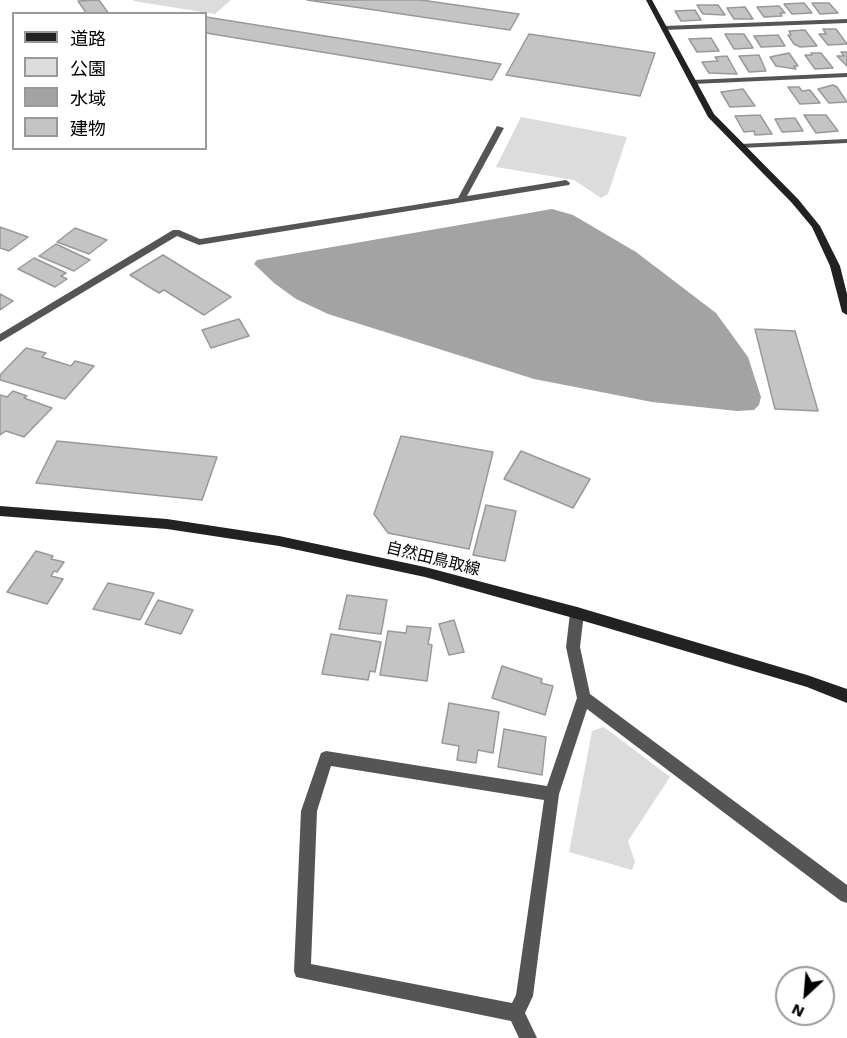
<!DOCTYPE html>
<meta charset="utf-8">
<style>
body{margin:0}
#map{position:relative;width:847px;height:1038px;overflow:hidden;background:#fff;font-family:"Work Sans","Noto Sans JP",sans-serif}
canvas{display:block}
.legend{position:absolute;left:12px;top:12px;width:195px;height:138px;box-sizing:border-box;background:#fff;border:2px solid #999;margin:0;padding:8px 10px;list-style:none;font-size:18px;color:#000}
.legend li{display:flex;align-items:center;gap:12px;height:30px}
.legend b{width:30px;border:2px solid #999}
.north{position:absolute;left:775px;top:966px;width:60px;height:60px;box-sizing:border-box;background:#fff;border:2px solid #999;border-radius:50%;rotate:206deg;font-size:16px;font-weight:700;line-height:24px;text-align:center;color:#000}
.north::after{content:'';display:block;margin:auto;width:21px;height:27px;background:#000;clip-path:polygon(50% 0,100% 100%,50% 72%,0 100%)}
</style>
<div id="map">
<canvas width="847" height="1038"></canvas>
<ul class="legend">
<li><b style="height:8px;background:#222"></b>道路</li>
<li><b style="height:16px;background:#dcdcdc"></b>公園</li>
<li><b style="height:16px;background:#a3a3a3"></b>水域</li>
<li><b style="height:16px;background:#c4c4c4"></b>建物</li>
</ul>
<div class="north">N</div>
</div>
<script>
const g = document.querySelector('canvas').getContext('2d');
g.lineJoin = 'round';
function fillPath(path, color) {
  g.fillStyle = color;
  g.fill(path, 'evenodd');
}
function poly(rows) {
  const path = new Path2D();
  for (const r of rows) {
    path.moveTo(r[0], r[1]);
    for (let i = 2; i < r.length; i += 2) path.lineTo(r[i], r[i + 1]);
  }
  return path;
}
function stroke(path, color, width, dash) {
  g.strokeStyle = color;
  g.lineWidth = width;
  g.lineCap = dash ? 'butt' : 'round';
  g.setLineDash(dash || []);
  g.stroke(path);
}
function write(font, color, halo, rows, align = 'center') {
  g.font = font + ' "Work Sans","Noto Sans JP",sans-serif';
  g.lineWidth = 6;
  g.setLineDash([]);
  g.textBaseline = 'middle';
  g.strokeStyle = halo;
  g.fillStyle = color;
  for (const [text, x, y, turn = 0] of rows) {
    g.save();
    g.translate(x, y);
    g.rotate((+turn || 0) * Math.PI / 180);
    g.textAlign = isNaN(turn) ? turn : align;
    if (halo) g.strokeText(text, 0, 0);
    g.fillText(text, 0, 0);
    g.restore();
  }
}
fillPath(poly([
 [134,0,231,0,215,14,133,1],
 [521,117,627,137,608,194,601,198,574,180,496,167],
 [604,727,670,777,628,841,635,862,632,870,569,852,592,731]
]), '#dcdcdc');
fillPath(poly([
 [552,209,573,215,636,252,716,313,748,357,761,397,759,405,754,410,737,411,652,402,534,379,328,314,296,299,274,283,254,264,257,260]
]), '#a3a3a3');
const building = poly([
 [99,0,109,14,87,14,78,1,99,0],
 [307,0,421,0,519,14,510,30,307,0],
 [804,3,812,13,792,14,784,4,804,3],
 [812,3,829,3,838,13,820,14,812,3],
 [697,5,718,5,725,15,703,14,697,5],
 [779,6,785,13,780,13,782,16,764,17,757,7,779,6],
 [745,7,753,19,734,19,727,8,745,7],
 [695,10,701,20,681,21,675,11,695,10],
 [206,17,501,64,492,80,206,33,206,17],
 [823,29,836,29,847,44,828,45,819,34,826,34,823,29],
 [805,30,817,46,800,47,794,44,788,35,791,35,789,31,805,30],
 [529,34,655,53,640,96,506,75,529,34],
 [725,34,744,34,753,48,734,49,725,34],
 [778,35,785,46,761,47,754,36,778,35],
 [711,38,719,51,697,52,689,39,711,38],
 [841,52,847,52,847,66,837,56,844,56,841,52],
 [789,53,798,66,794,66,796,69,776,66,770,57,789,53],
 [811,53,821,53,833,68,815,69,805,55,812,55,811,53],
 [759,55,766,71,749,72,739,56,759,55],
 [727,56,737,74,709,73,702,62,718,61,715,57,727,56],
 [833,85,837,87,847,102,829,103,818,89,833,85],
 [788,87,799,87,802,91,810,90,820,103,800,104,788,87],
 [743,89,755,106,730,107,721,92,743,89],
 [760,115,772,134,755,135,754,131,744,132,735,116,760,115],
 [804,115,826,115,838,131,816,133,804,115],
 [795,118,803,131,782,132,775,119,795,118],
 [0,227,28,237,9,251,0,248,0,227],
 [75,228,107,240,89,254,57,242,75,228],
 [56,244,90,260,74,271,39,256,56,244],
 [163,255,231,297,204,315,164,290,159,293,130,275,163,255],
 [34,258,66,273,61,276,67,279,55,287,18,269,34,258],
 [0,294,13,301,0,310,0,294],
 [239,319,249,336,211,348,202,330,239,319],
 [755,329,795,331,818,411,775,409,755,329],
 [26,348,46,353,42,357,71,366,75,361,94,366,65,399,0,380,0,375,26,348],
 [13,391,27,396,24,398,52,408,24,437,6,431,0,435,0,395,7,397,13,391],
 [401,436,493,452,469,549,388,533,374,514,401,436],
 [57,441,217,457,202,500,36,483,57,441],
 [521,451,590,479,573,508,504,479,521,451],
 [486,505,516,511,505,561,473,555,486,505],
 [36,551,53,556,51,559,64,562,57,572,54,571,51,576,63,579,47,604,7,592,36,551],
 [108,583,154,593,140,620,93,609,108,583],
 [347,595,387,600,381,634,339,629,347,595],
 [158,600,193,610,181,634,145,624,158,600],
 [454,620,464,652,449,655,439,624,454,620],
 [407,626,431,628,428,644,432,645,427,681,380,675,388,631,406,633,407,626],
 [331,634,381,642,375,672,370,671,368,680,322,674,331,634],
 [502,666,542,679,541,683,553,686,545,715,492,698,502,666],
 [449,703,499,712,493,753,478,750,476,763,457,760,459,746,442,743,449,703],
 [504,729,546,737,542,775,498,767,504,729]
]);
fillPath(building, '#c4c4c4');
stroke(building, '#999', 1.5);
fillPath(poly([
 [847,19,847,23,664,30,661,28,664,26,847,19],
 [847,73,847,77,693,84,689,82,693,80,847,73],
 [497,126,504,128,467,196,566,180,570,183,569,185,199,245,177,236,0,342,0,334,173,230,179,230,200,239,458,198,497,126],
 [847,139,847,143,740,148,736,146,740,144,847,139],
 [577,607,582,609,584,613,580,647,590,694,847,885,847,903,841,901,587,709,559,794,533,996,525,1013,537,1038,519,1038,511,1021,296,977,294,971,301,811,321,753,326,751,547,786,577,698,566,647,570,613,572,609,577,607],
 [331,766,544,800,516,995,512,1003,311,964,317,811,331,766]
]), '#555');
fillPath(poly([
 [646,0,652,0,714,114,798,199,820,226,840,266,847,294,847,315,842,312,830,266,812,227,792,203,708,117,646,0],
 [0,506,167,519,279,536,425,567,577,607,807,675,847,689,847,703,807,687,577,619,425,577,279,546,167,529,0,516,0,506]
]), '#222');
write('16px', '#000', '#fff', [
 ["自然田鳥取線",433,559,14]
]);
</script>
